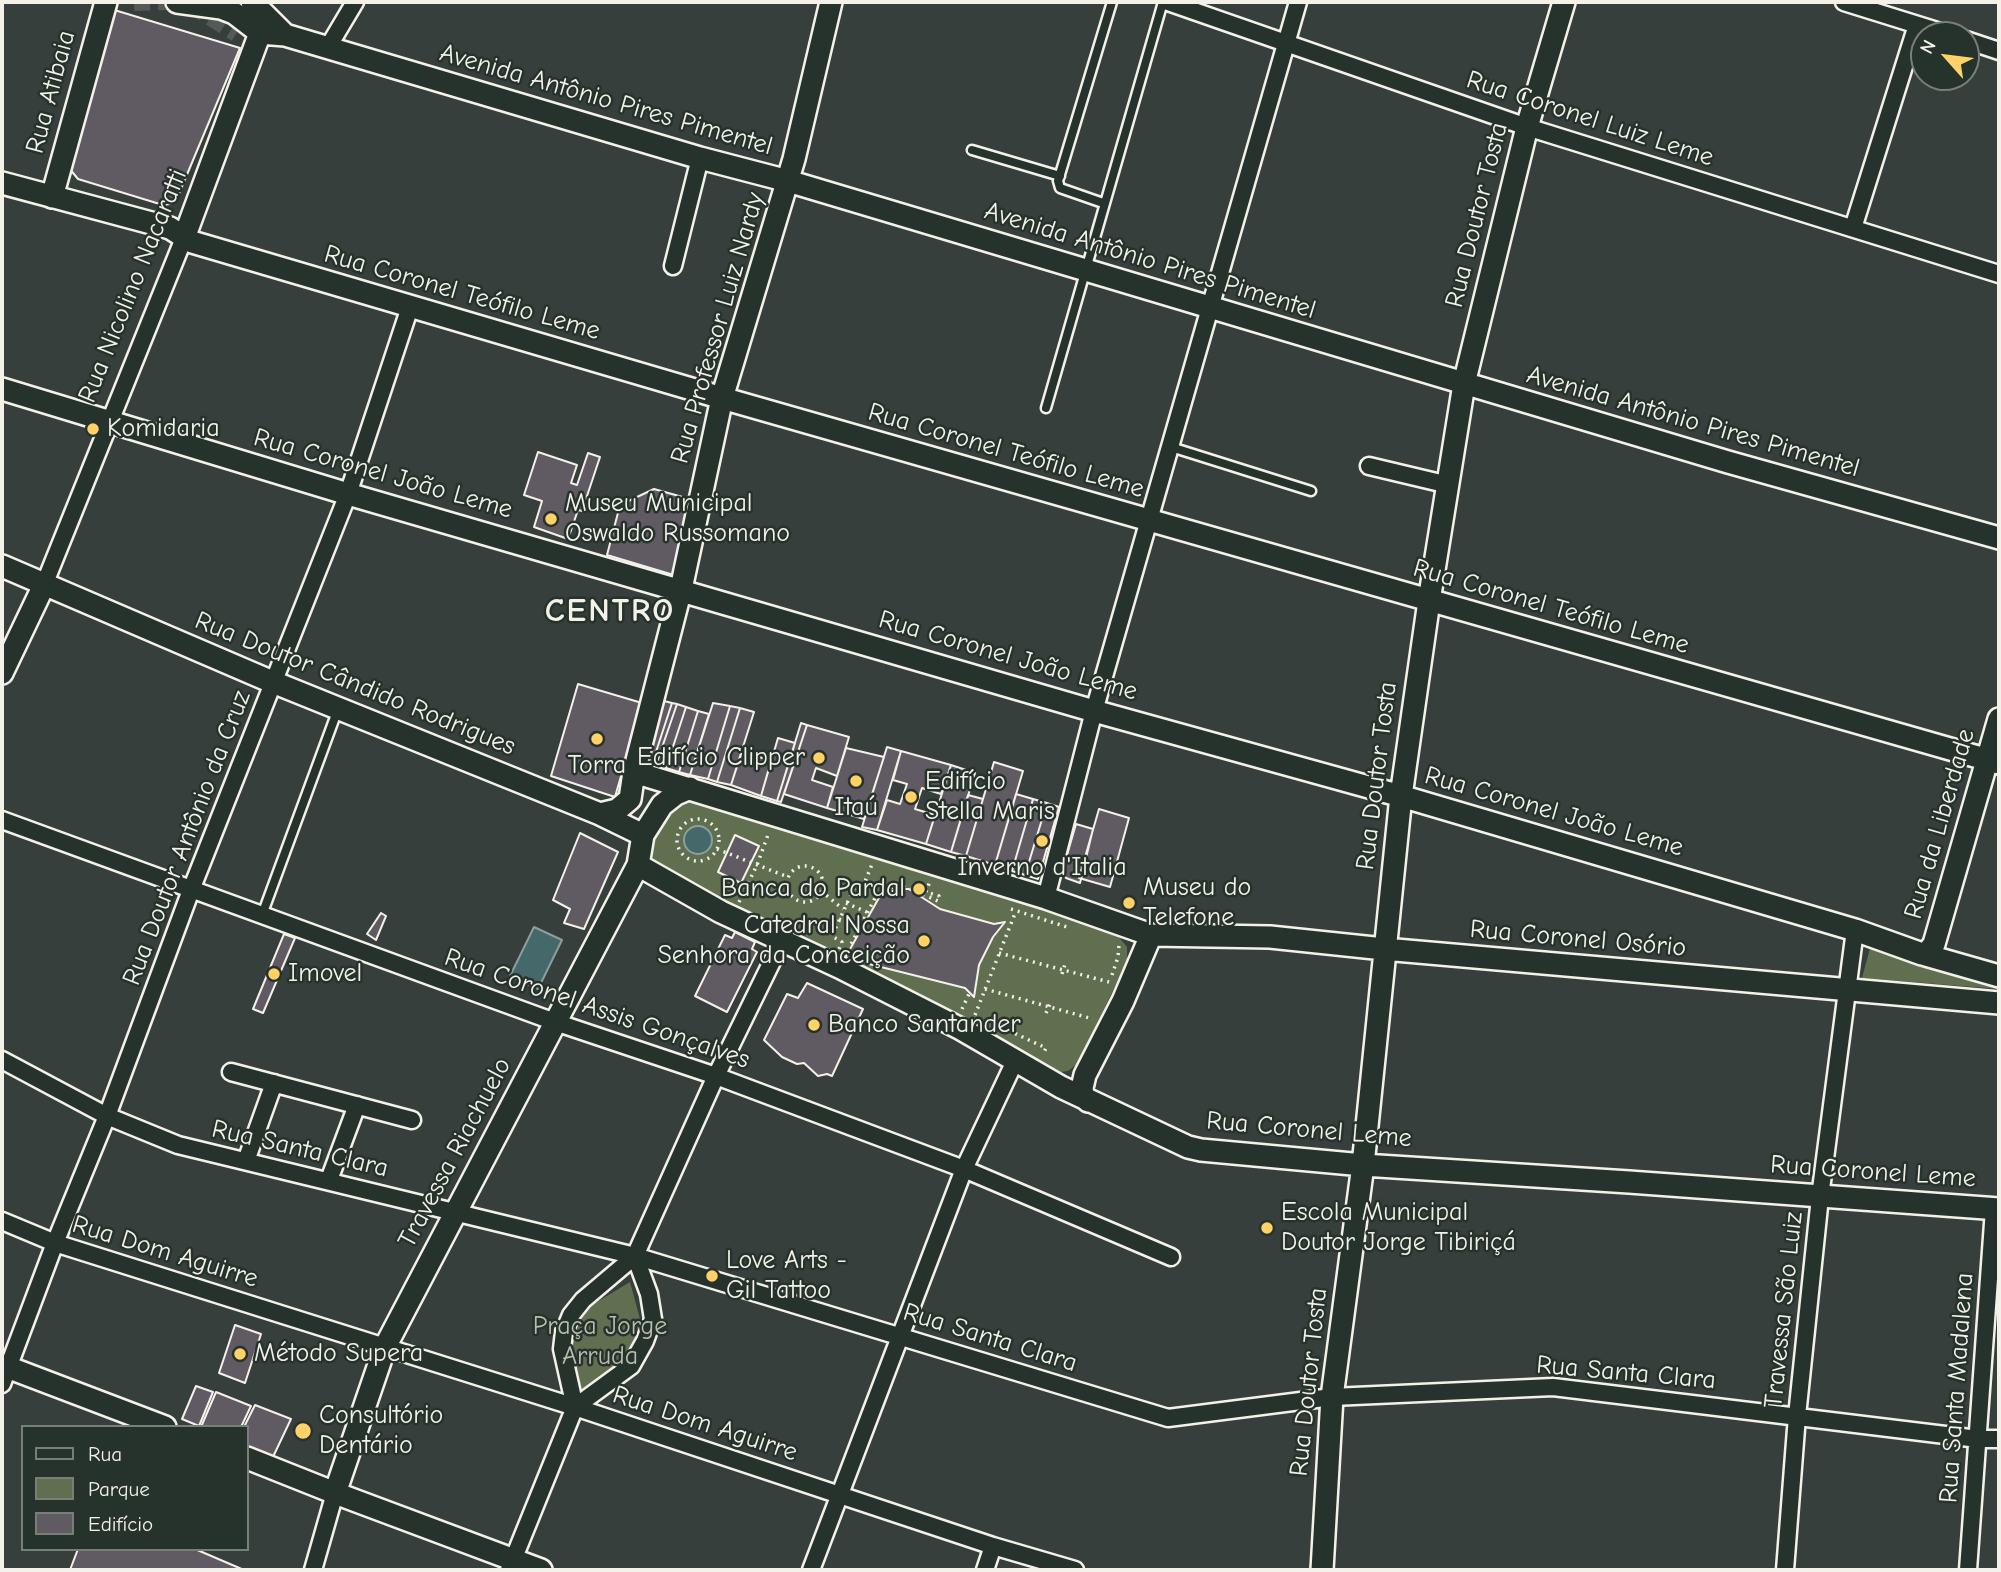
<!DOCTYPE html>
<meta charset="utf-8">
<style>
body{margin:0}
#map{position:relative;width:2001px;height:1572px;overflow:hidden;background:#373f3d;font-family:"Comic Neue",sans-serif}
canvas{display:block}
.frame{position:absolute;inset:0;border:4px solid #f4f1e8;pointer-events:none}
.legend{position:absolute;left:21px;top:1425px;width:228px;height:126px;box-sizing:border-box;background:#26332d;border:2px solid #787f78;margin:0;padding:9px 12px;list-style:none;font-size:21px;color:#f4f1e8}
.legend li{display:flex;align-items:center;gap:14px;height:35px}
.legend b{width:35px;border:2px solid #787f78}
.north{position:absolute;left:1910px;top:21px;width:70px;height:70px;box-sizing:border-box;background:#26332d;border:2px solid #787f78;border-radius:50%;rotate:298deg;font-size:19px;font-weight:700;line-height:28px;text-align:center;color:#f4f1e8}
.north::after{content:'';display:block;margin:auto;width:24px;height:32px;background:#ffd166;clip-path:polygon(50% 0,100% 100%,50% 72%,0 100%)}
</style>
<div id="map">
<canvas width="2001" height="1572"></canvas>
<div class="frame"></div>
<ul class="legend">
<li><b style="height:9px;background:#26332d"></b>Rua</li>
<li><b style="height:19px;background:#616f51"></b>Parque</li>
<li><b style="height:19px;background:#605a63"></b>Edifício</li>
</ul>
<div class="north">N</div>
</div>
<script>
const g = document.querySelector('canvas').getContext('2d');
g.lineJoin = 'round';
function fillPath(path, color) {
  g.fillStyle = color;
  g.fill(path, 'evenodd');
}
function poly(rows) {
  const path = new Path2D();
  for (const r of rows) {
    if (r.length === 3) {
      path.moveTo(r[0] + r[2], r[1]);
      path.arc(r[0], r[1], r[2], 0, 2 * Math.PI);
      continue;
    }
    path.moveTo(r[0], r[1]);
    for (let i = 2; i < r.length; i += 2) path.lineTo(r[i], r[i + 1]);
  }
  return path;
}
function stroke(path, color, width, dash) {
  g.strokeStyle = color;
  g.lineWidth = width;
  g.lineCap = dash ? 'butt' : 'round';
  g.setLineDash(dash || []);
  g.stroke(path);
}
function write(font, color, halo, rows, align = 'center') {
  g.font = font + ' "Comic Neue",sans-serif';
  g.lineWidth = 5;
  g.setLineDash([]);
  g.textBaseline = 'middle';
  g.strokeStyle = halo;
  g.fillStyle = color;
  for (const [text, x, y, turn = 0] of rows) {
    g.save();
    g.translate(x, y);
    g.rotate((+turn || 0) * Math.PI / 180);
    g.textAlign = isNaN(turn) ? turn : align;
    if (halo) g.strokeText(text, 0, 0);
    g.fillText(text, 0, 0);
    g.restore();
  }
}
fillPath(poly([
 [691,800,1017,899,1111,932,1118,936,1127,947,1127,962,1077,1064,1068,1071,1061,1072,654,864,650,856,651,841,665,815,679,802],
 [1870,948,1999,987,1999,989,1862,978],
 [630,1282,640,1319,632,1352,615,1373,582,1395,578,1387,568,1352,572,1330,581,1315,597,1302]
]), '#616f51');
const water = poly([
 [698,840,14],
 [534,927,562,940,538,989,510,976,534,927]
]);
fillPath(water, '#45686b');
stroke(water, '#8b9f9d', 2);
const building = poly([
 [111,9,240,48,178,196,170,204,163,205,78,179,69,168,111,9],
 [538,452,577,465,571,483,577,485,588,453,600,457,582,511,578,510,568,539,534,527,542,501,524,495,538,452],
 [654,489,697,501,677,576,607,555,620,505,654,489],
 [578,684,642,703,615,797,551,776,578,684],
 [664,701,672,703,652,764,643,761,664,701],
 [672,703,677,704,656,765,652,764,672,703],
 [713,703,730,706,708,779,690,775,713,703],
 [677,704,686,707,666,768,656,765,677,704],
 [730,706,740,708,717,782,708,779,730,706],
 [686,707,698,711,679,772,666,768,686,707],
 [740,708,754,712,731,785,717,782,740,708],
 [698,711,709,714,690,775,679,772,698,711],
 [801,723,807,725,781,802,777,801,801,723],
 [801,723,807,725,781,802,777,801,801,723],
 [801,723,807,725,781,802,777,801,801,723],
 [807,725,849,737,837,776,816,768,812,780,833,787,827,808,784,794,807,725],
 [778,738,795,743,777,801,761,796,778,738],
 [887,747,901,751,877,830,862,827,887,747],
 [846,748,884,757,864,819,827,808,846,748],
 [742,751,771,761,761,796,731,785,742,751],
 [901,751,951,765,941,794,922,788,915,809,935,815,926,844,877,830,887,800,900,804,907,784,893,780,901,751],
 [994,762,1023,771,995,865,966,856,994,762],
 [951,765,975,773,951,852,926,844,951,765],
 [1016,794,1033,799,1012,871,995,865,1016,794],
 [968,795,983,799,966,856,951,852,968,795],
 [1033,799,1047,803,1025,875,1012,871,1033,799],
 [1047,803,1059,807,1038,879,1025,875,1047,803],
 [1099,809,1129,818,1110,887,1079,878,1099,809],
 [1076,824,1093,829,1080,883,1066,878,1062,872,1076,824],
 [580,833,618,852,584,929,564,923,570,909,553,900,580,833],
 [735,835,759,846,741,883,718,872,735,835],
 [898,889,909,889,940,909,994,924,1005,922,993,937,979,965,974,997,965,988,845,958,880,896,898,889],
 [381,913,386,916,376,940,367,934,381,913],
 [735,932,755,942,752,949,757,952,727,1012,695,996,725,935,732,938,735,932],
 [284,934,295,938,263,1013,253,1009,284,934],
 [807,983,863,1009,832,1076,827,1074,818,1076,804,1063,797,1064,782,1057,764,1040,787,994,798,998,807,983],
 [235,1325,261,1334,245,1383,219,1373,235,1325],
 [196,1386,213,1392,199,1426,182,1419,196,1386],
 [216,1392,251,1406,241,1427,201,1427,216,1392],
 [255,1405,291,1419,272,1459,247,1449,247,1427,244,1427,255,1405],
 [78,1549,195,1549,244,1570,70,1570,78,1549]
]);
fillPath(building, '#605a63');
stroke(building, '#f4f1e8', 2);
stroke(poly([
 [134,3,167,2],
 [190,5,236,34]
]), '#535a57', 16, [16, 8]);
const lane = poly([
 [972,150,1060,176],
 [1103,203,1060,188,1058,181,1112,2],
 [1046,408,1163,2],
 [1171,447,1311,491],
 [262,915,338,709]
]);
const street = poly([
 [1168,2,1527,127,1999,274],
 [1844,2,1950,35],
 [1966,40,1999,51],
 [327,49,355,2],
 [1853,228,1917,25],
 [673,266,700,158],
 [1369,466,1449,485],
 [44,585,184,238],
 [2,820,555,1022,716,1076,964,1169,1171,1257],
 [1046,898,1094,711,1298,2],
 [2,1060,107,1116,178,1145,635,1256,1168,1418,1332,1397,1553,1387,1978,1439,1999,1439],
 [231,1072,412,1120],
 [246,1161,274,1083],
 [329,1180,357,1105],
 [2,1221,55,1243,575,1407,993,1546,1075,1570],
 [635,1256,649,1294,653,1319,645,1341,631,1366,575,1407,562,1349,564,1332,571,1315,583,1300,635,1256,716,1076,782,941],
 [2,1384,55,1243,107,1116,191,890,348,494,410,307],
 [313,1570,335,1493],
 [509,1570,575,1407],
 [811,1570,964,1169,1016,1059],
 [985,1570,993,1546],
 [1785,1570,1797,1416,1820,1197,1855,930],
 [1968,1570,1994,1209]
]);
const secondary = poly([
 [177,2,199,5,211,2],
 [252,2,285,35],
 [199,5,221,8,234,13,260,33,285,35,700,158,788,181,1728,462,1999,538],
 [2,183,170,228,192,242,722,398,1999,763],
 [52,197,106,2],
 [184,238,260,33],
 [2,389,348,494,1094,711,1401,796,1855,930,1922,954,1999,976],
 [2,566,263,678,600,814,643,835],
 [2,673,44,585],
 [634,772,1046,898,1151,935,1270,937,1384,949,1999,1003],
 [600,814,617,810,630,799,634,772,681,589,722,398,794,159,831,2],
 [638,865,721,912,839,967,961,1029,1061,1087,1188,1147,1201,1150,1363,1165,1629,1182,1999,1209],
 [1922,954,1928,952,1934,944,1999,719],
 [1088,1101,1083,1095,1082,1088,1085,1075,1123,1001,1151,935],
 [2,1365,165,1427],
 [247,1458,335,1493,541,1570],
 [335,1493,385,1347,638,865,643,835,662,805,676,794,690,788],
 [1322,1570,1332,1397,1363,1165,1401,796,1429,601,1464,384,1527,127,1564,2]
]);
stroke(lane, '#f4f1e8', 13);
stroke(street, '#f4f1e8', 21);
stroke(secondary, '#f4f1e8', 26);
stroke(poly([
 [698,840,21],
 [717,849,788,877],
 [805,884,18],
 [821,891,843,909],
 [739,902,757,865,769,832],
 [846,903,871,914],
 [1011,909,1070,928],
 [839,919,863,929],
 [839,949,842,942,832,936,855,886,862,889,873,862],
 [848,950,875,898,896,885,906,887,938,901,939,896,926,892,930,881],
 [999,953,1109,982],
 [1062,974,1065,964],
 [1112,975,1118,957,1119,945],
 [985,989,1093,1019],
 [962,1009,970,992],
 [1046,1013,1050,1004],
 [975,1015,1016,911],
 [998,1029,999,1026,1046,1048,1043,1054]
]), '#f4f1e8', 3.5, [2, 5]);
stroke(lane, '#26332d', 8);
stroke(street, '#26332d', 16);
stroke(secondary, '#26332d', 21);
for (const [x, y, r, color] of [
 [93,429,7,"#ffd166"],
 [551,519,7,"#ffd166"],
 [597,739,7,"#ffd166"],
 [819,758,7,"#ffd166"],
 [856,781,7,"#ffd166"],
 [911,797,7,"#ffd166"],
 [1042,841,7,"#ffd166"],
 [919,889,7,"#ffd166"],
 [1129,903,7,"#ffd166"],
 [924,941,7,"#ffd166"],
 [274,974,7,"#ffd166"],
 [814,1025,7,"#ffd166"],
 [1267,1228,7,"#ffd166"],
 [712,1276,7,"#ffd166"],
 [240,1354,7,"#ffd166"],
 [303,1431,9,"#ffd166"]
]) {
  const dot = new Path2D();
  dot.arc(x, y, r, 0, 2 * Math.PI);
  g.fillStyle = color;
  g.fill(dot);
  stroke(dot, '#26332d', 2.5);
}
write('26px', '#f4f1e8', '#26332d', [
 ["Rua Atibaia",51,92,-75],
 ["Avenida Antônio Pires Pimentel",606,100,16],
 ["Rua Coronel Luiz Leme",1590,119,18],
 ["Rua Doutor Tosta",1477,215,-76],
 ["Avenida Antônio Pires Pimentel",1150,261,17],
 ["Rua Nicolino Nacaratti",133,286,-68],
 ["Rua Coronel Teófilo Leme",462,293,16],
 ["Rua Professor Luiz Nardy",718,328,-74],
 ["Avenida Antônio Pires Pimentel",1693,422,16],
 ["Rua Coronel Teófilo Leme",1006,451,16],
 ["Rua Coronel João Leme",383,474,16],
 ["Rua Coronel Teófilo Leme",1551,607,16],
 ["Rua Coronel João Leme",1008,656,16],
 ["Rua Doutor Cândido Rodrigues",355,684,22],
 ["Rua Doutor Tosta",1377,776,-83],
 ["Rua Coronel João Leme",1554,812,16],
 ["Rua da Liberdade",1940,824,-74],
 ["Rua Doutor Antônio da Cruz",187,838,-69],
 ["Rua Coronel Osório",1578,939,5],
 ["Rua Coronel Assis Gonçalves",597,1009,19],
 ["Rua Coronel Leme",1309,1130,5],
 ["Rua Santa Clara",300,1149,13],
 ["Travessa Riachuelo",455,1153,-62],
 ["Rua Coronel Leme",1873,1172,4],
 ["Rua Dom Aguirre",165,1252,17],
 ["Travessa São Luiz",1784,1310,-84],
 ["Rua Santa Clara",990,1338,17],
 ["Rua Santa Clara",1626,1373,5],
 ["Rua Doutor Tosta",1309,1382,-84],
 ["Rua Santa Madalena",1957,1388,-86],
 ["Rua Dom Aguirre",705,1424,18]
]);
write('26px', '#f4f1e8', '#26332d', [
 ["Komidaria",107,429],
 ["Museu Municipal",565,504],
 ["Oswaldo Russomano",565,534],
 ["Edifício Clipper",805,758,"right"],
 ["Torra",597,766,"center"],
 ["Edifício",925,782],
 ["Stella Maris",925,812],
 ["Itaú",856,808,"center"],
 ["Inverno d'Italia",1042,868,"center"],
 ["Museu do",1143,888],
 ["Telefone",1143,918],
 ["Banca do Pardal",905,889,"right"],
 ["Catedral Nossa",910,926,"right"],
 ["Senhora da Conceição",910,956,"right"],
 ["Imovel",288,974],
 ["Banco Santander",828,1025],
 ["Escola Municipal",1281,1213],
 ["Doutor Jorge Tibiriçá",1281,1243],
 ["Love Arts -",726,1261],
 ["Gil Tattoo",726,1291],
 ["Método Supera",254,1354],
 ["Consultório",319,1416],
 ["Dentário",319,1446]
], 'left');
write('26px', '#b9bdac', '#26332d', [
 ["Praça Jorge",600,1327],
 ["Arruda",600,1357]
]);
g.letterSpacing = '2px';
write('bold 33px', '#f4f1e8', '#26332d', [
 ["CENTRO",610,612]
]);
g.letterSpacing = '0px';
</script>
